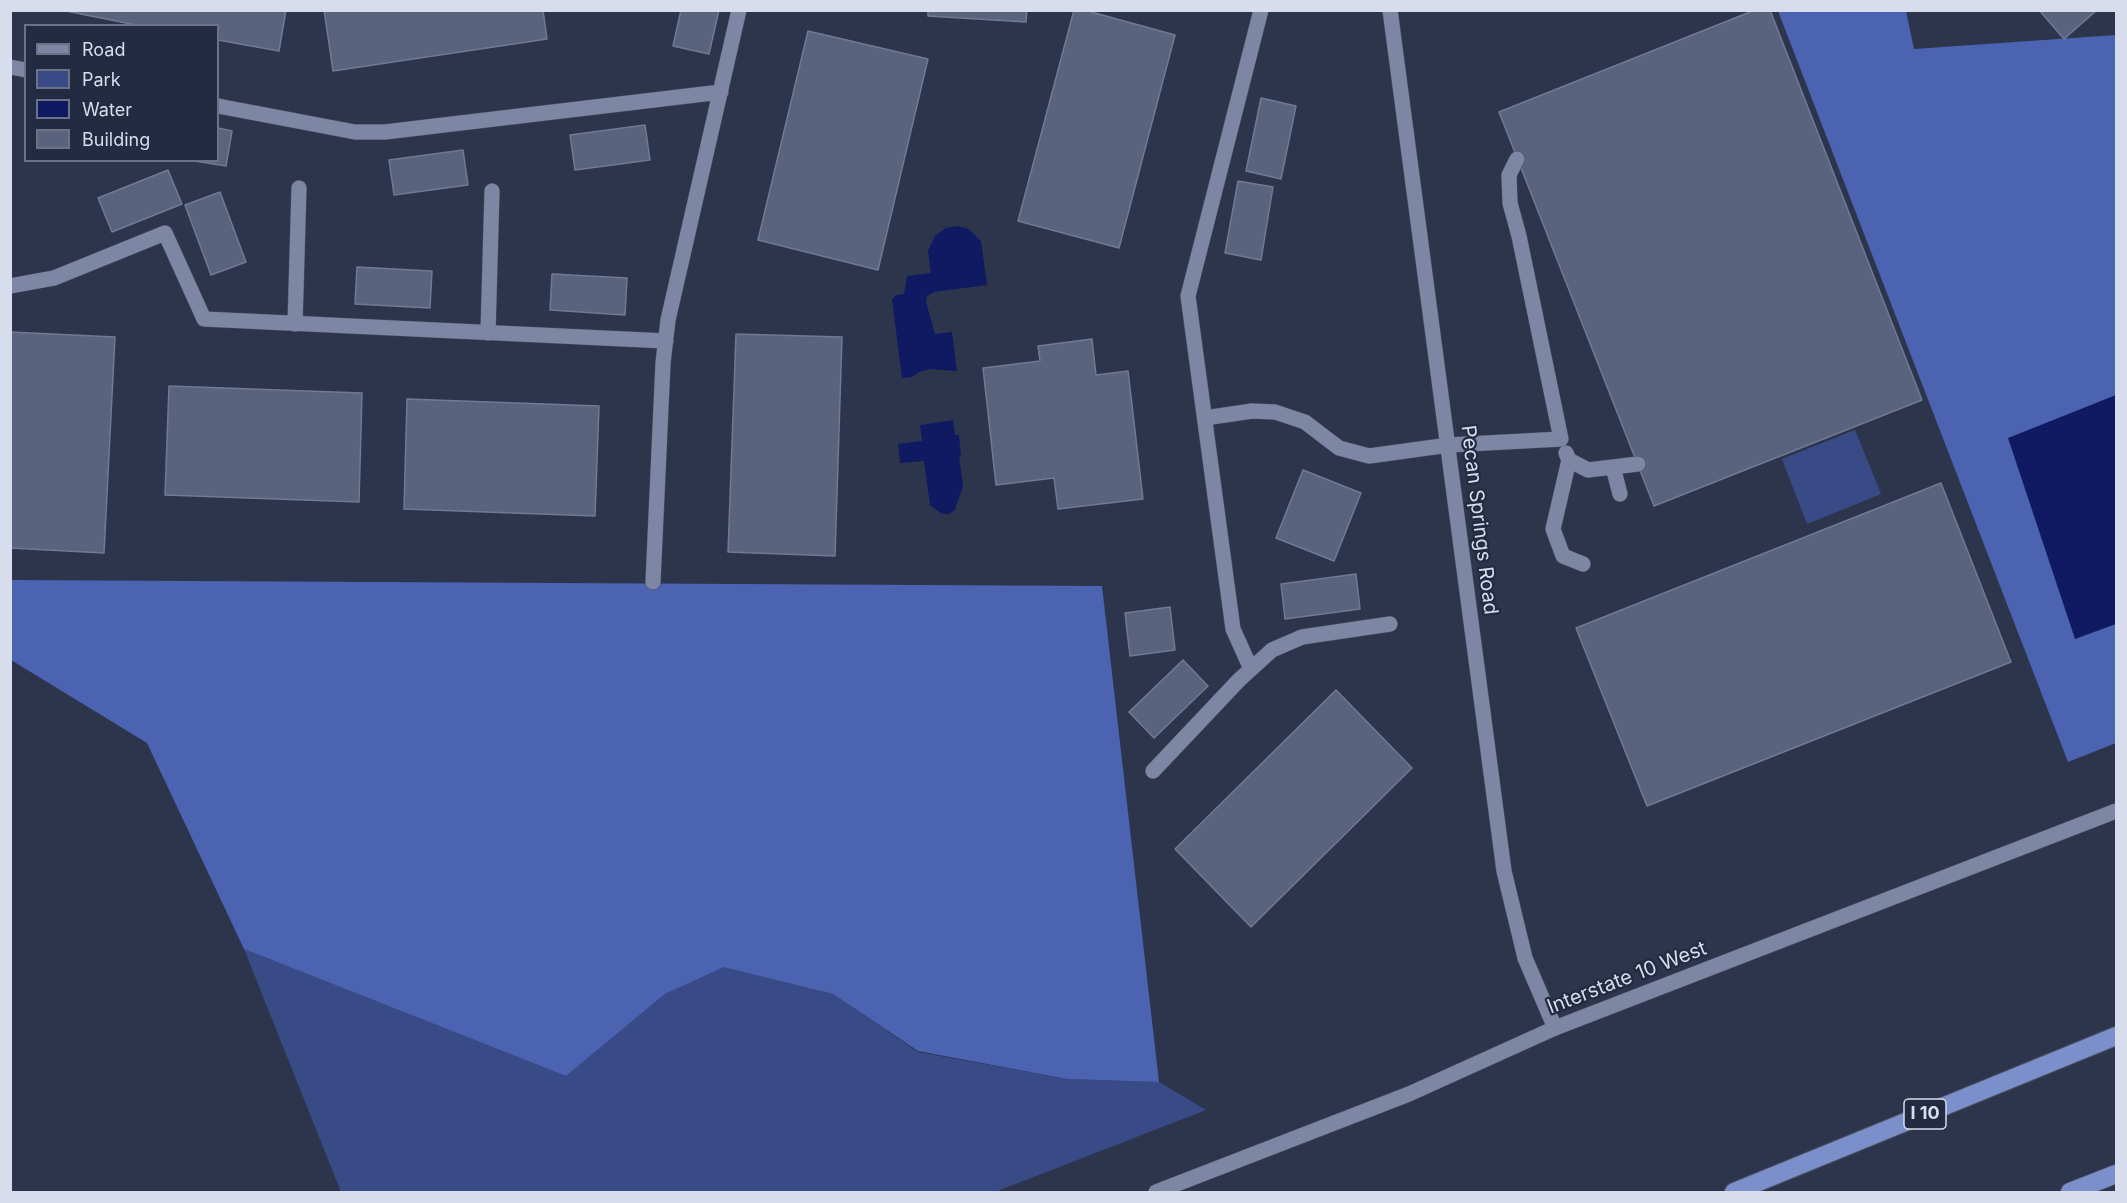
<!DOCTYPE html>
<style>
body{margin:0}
#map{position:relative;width:2127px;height:1203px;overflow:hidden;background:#2d354d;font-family:Inter,sans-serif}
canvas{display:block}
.frame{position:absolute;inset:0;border:12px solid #d7ddec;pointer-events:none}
.legend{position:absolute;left:24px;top:24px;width:195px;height:138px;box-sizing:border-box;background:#232b42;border:2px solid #6b7286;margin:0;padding:8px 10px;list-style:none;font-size:18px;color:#d7ddec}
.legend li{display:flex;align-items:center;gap:12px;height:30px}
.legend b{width:30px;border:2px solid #6b7286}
</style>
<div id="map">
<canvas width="2127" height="1203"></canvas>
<div class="frame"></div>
<ul class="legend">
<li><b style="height:8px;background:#7d87a3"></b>Road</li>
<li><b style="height:16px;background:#384b87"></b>Park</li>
<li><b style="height:16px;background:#101a62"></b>Water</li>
<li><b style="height:16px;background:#5a637e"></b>Building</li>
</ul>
</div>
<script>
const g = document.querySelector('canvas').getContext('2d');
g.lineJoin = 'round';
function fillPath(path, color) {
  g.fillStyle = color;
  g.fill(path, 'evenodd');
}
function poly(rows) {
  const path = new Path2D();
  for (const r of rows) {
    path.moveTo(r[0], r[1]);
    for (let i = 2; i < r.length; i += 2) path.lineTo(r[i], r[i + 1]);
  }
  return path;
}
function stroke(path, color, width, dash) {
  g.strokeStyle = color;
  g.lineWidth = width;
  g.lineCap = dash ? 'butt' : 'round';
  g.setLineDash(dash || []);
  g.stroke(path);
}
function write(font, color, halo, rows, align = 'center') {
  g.font = font + ' Inter,sans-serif';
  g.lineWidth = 4.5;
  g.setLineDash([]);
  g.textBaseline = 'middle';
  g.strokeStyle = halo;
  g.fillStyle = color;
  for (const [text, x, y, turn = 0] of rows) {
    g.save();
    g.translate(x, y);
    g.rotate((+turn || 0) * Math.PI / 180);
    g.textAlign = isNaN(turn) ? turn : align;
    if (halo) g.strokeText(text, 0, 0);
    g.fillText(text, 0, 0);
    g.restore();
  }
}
fillPath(poly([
 [1855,430,1881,494,1807,524,1782,459],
 [244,949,566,1076,665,994,724,966,833,994,918,1052,1067,1079,1159,1082,1206,1110,995,1192,341,1192]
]), '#384b87');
fillPath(poly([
 [1778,11,1906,11,1914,49,2116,35,2116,743,2068,762],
 [10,580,1102,586,1159,1082,1067,1079,918,1051,833,994,724,967,665,994,566,1076,244,949,147,743,11,660]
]), '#4c63b1');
fillPath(poly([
 [958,226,969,229,981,241,987,285,934,292,927,296,926,302,935,334,952,332,957,371,930,369,919,372,912,377,902,378,892,299,896,295,904,294,907,276,931,273,928,251,935,236,946,228],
 [2116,395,2116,624,2075,639,2008,438],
 [953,420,955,435,959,435,961,456,959,457,963,486,955,510,949,514,942,514,930,505,924,461,900,463,898,444,922,441,920,425]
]), '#101a62');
const building = poly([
 [61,10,286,10,279,51,218,40,218,26,141,26,61,10],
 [324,10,543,10,547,39,333,71,324,10],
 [681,10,719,10,709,54,673,46,681,10],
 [928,10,1027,10,1026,22,928,16,928,10],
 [1074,10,1084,10,1175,35,1119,248,1018,221,1074,10],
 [1755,10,1770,10,1922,400,1654,506,1499,112,1755,10],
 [2039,10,2097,10,2064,39,2039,10],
 [808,31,928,59,878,270,758,240,808,31],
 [1261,98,1296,106,1281,179,1246,171,1261,98],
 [645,125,650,160,575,170,570,135,645,125],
 [218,128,232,131,226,166,188,160,218,160,218,128],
 [463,150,468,185,394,195,389,160,463,150],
 [168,170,182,204,112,232,98,198,168,170],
 [1238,181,1273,187,1261,260,1225,253,1238,181],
 [220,192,246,262,211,275,185,205,220,192],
 [357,267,432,271,430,308,355,304,357,267],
 [552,274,627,278,625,315,550,310,552,274],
 [10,332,115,337,104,553,10,548,10,332],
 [736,334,842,337,835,556,728,552,736,334],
 [1092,339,1096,375,1128,371,1143,499,1058,509,1054,478,996,485,983,368,1040,361,1038,346,1092,339],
 [169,386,362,393,359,502,165,495,169,386],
 [407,399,599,406,595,516,404,509,407,399],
 [1303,470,1361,493,1334,561,1276,538,1303,470],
 [1941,483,2011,662,1647,806,1576,628,1941,483],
 [1356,574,1360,609,1285,619,1281,584,1356,574],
 [1170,607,1175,650,1130,656,1125,613,1170,607],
 [1183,660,1208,686,1154,738,1129,712,1183,660],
 [1336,690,1412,768,1251,927,1175,849,1336,690]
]);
fillPath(building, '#5a637e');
stroke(building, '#707a95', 1.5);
const lane = poly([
 [10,67,26,70],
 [218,106,355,132,385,132,721,92],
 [10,286,54,278,165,233,204,319,666,341],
 [295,324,299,188],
 [488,333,492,191],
 [1205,418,1252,411,1275,412,1305,422,1339,448,1369,456,1449,445,1561,439,1519,236,1510,203,1509,175,1517,159],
 [1566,453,1569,460,1588,470,1638,464],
 [1569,460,1553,529,1563,556,1583,564],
 [1613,467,1620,494],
 [653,582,663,363,668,320,739,10],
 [1251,669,1233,629,1188,296,1261,10],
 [1153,771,1239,680,1272,650,1302,637,1390,624]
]);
const street = poly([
 [1390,10,1504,871,1525,958,1555,1028]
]);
const secondary = poly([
 [1156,1192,1409,1094,1555,1028,2116,811]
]);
const highway = poly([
 [1734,1192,2116,1036],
 [2070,1192,2116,1174]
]);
stroke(lane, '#4b5266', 16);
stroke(street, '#4b5266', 16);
stroke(secondary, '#4b5266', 16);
stroke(highway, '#4b5266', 20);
stroke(lane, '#7d87a3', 15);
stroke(street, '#7d87a3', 15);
stroke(secondary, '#7d87a3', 15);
stroke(highway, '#7b8fca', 18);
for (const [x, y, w] of [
 [1925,1114,42]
]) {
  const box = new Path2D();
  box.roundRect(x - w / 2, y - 15, w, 30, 4.5);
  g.fillStyle = '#232b42';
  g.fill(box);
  stroke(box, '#d7ddec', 1.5);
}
write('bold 18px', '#d7ddec', null, [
 ["I 10",1925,1114]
]);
write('20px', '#d7ddec', '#232b42', [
 ["Pecan Springs Road",1479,520,83],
 ["Interstate 10 West",1627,978,-21]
]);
</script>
